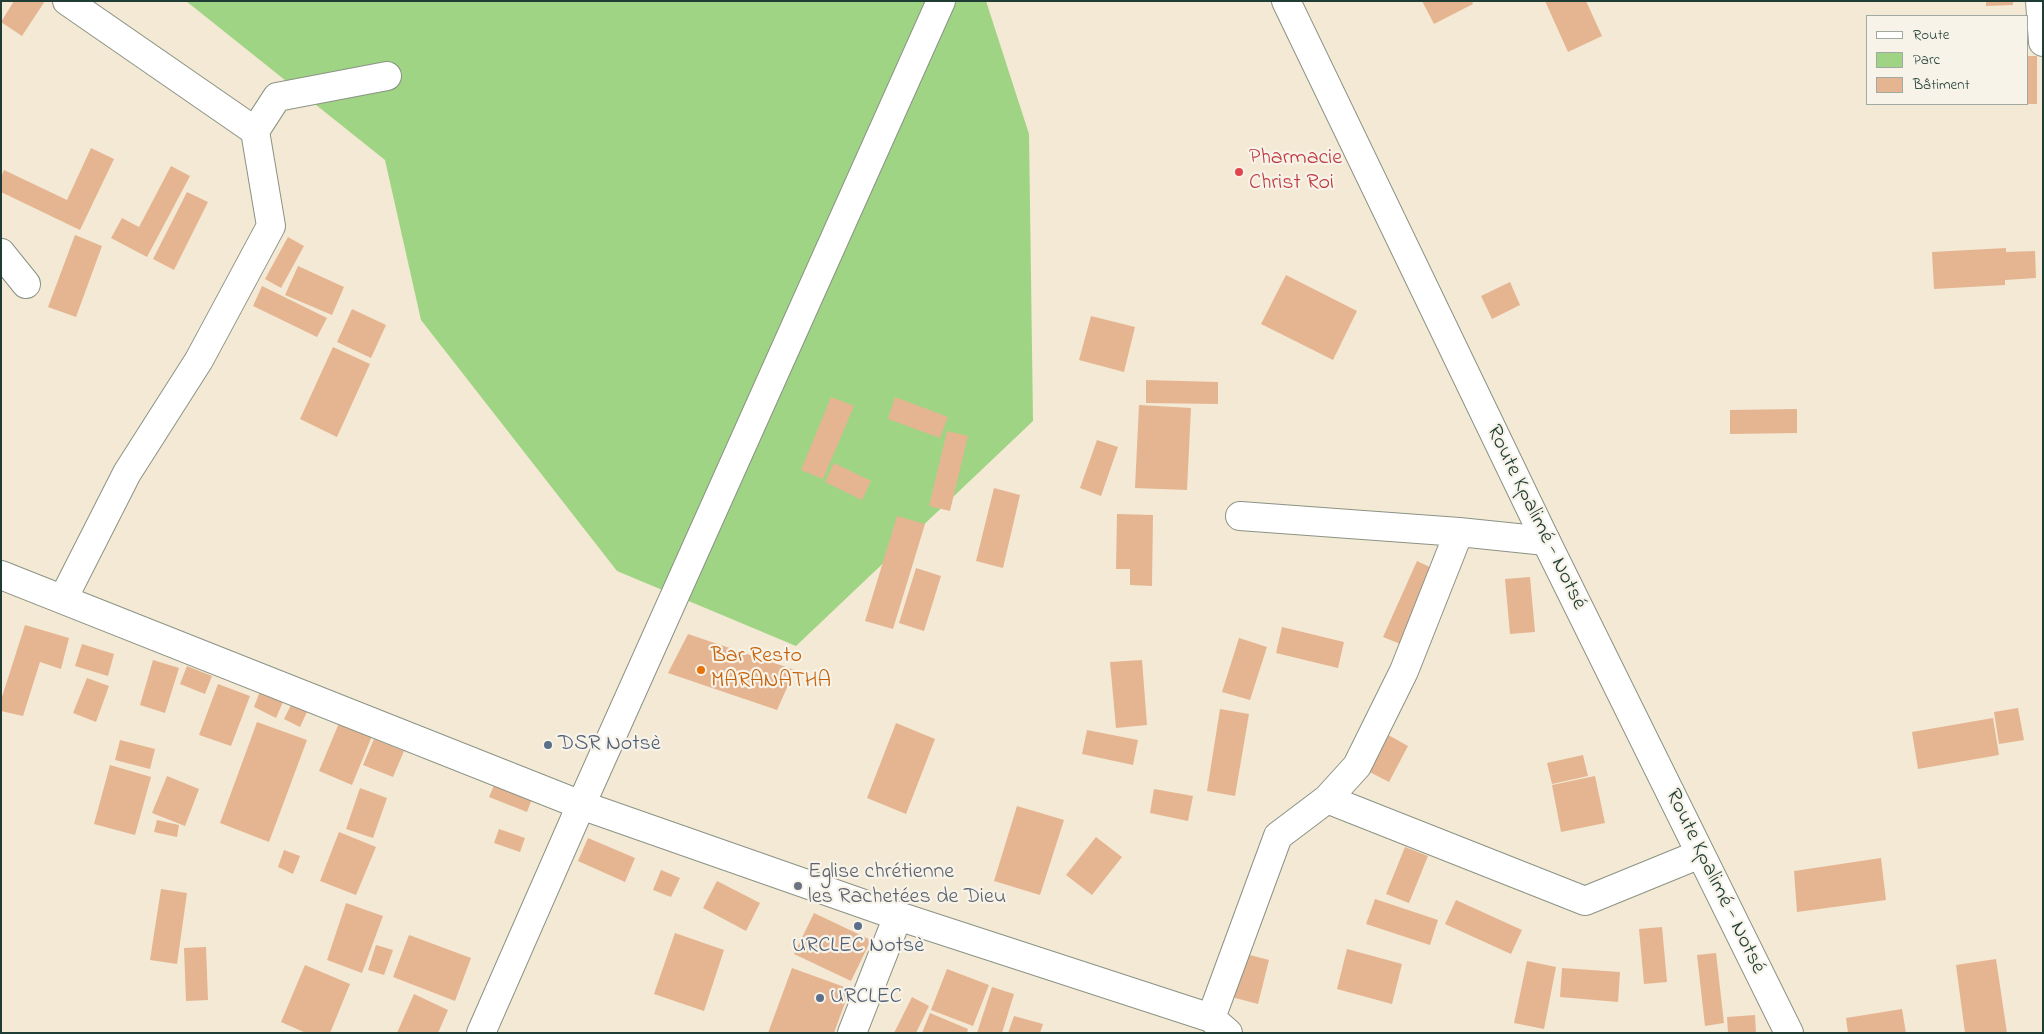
<!DOCTYPE html>
<meta charset="utf-8">
<style>
body{margin:0}
#map{position:relative;width:2044px;height:1034px;overflow:hidden;background:#f4e9d4;font-family:"Indie Flower",sans-serif}
canvas{display:block}
.frame{position:absolute;inset:0;border:2px solid #1f3d34;pointer-events:none}
.legend{position:absolute;left:1866px;top:15px;width:162px;height:90px;box-sizing:border-box;background:#f7f3e8;border:1px solid #a1aaa0;margin:0;padding:6px 9px;list-style:none;font-size:15px;color:#1f3d34}
.legend li{display:flex;align-items:center;gap:10px;height:25px}
.legend b{width:25px;border:1px solid #a1aaa0}
</style>
<div id="map">
<canvas width="2044" height="1034"></canvas>
<div class="frame"></div>
<ul class="legend">
<li><b style="height:6px;background:#fff"></b>Route</li>
<li><b style="height:14px;background:#9fd484"></b>Parc</li>
<li><b style="height:14px;background:#e5b592"></b>Bâtiment</li>
</ul>
</div>
<script>
const g = document.querySelector('canvas').getContext('2d');
g.lineJoin = 'round';
function fillPath(path, color) {
  g.fillStyle = color;
  g.fill(path, 'evenodd');
}
function poly(rows) {
  const path = new Path2D();
  for (const r of rows) {
    path.moveTo(r[0], r[1]);
    for (let i = 2; i < r.length; i += 2) path.lineTo(r[i], r[i + 1]);
  }
  return path;
}
function stroke(path, color, width, dash) {
  g.strokeStyle = color;
  g.lineWidth = width;
  g.lineCap = dash ? 'butt' : 'round';
  g.setLineDash(dash || []);
  g.stroke(path);
}
function write(font, color, halo, rows, align = 'center') {
  g.font = font + ' "Indie Flower",sans-serif';
  g.lineWidth = 4.5;
  g.setLineDash([]);
  g.textBaseline = 'middle';
  g.strokeStyle = halo;
  g.fillStyle = color;
  for (const [text, x, y, turn = 0] of rows) {
    g.save();
    g.translate(x, y);
    g.rotate((+turn || 0) * Math.PI / 180);
    g.textAlign = isNaN(turn) ? turn : align;
    if (halo) g.strokeText(text, 0, 0);
    g.fillText(text, 0, 0);
    g.restore();
  }
}
fillPath(poly([
 [186,1,986,1,1029,134,1033,421,796,646,617,571,421,320,385,160]
]), '#9fd484');
fillPath(poly([
 [14,1,45,1,22,36,1,22],
 [1422,1,1472,1,1473,4,1434,24],
 [1545,1,1586,1,1602,36,1568,52],
 [1986,1,2013,1,2013,5,1986,6],
 [2028,56,2037,56,2037,104,2028,104],
 [91,148,114,159,80,230,1,192,1,177,4,170,67,200],
 [171,166,190,176,147,257,111,238,122,218,139,227],
 [187,192,208,202,174,270,153,259],
 [75,235,102,246,76,317,48,307],
 [288,237,304,246,281,288,265,279],
 [2006,248,2006,252,2035,251,2036,278,2005,280,2005,285,1934,289,1932,252],
 [298,266,344,287,332,315,285,295],
 [1286,275,1357,311,1333,360,1261,324],
 [1510,282,1520,305,1492,319,1481,296],
 [262,286,327,318,317,337,253,306],
 [352,309,386,325,371,358,337,342],
 [1091,316,1135,327,1124,372,1079,360],
 [333,347,370,364,337,437,300,419],
 [1146,380,1218,382,1218,404,1146,403],
 [831,397,854,406,823,479,801,470],
 [895,397,948,417,940,438,888,419],
 [1139,405,1191,408,1187,490,1135,488],
 [1797,409,1797,433,1730,434,1730,410],
 [947,431,968,436,950,511,929,506],
 [1097,440,1118,447,1101,496,1080,488],
 [834,463,871,481,862,500,825,482],
 [994,488,1020,495,1003,568,976,561],
 [1117,514,1153,515,1152,586,1130,585,1130,569,1116,569],
 [897,516,925,524,893,629,865,621],
 [1417,561,1436,570,1403,645,1383,637],
 [916,568,941,576,924,631,899,623],
 [1530,577,1535,632,1510,634,1505,579],
 [25,625,69,638,61,669,40,662,23,716,1,711,1,700],
 [1282,627,1344,642,1338,668,1276,653],
 [688,634,795,670,777,710,668,673],
 [1239,638,1267,647,1250,700,1222,692],
 [82,644,114,654,108,676,75,666],
 [153,660,179,668,165,713,140,705],
 [1142,660,1147,725,1116,728,1110,662],
 [187,666,212,676,205,694,180,684],
 [87,678,109,686,96,722,73,713],
 [218,684,250,696,231,746,199,735],
 [260,691,283,702,276,718,254,707],
 [291,705,307,712,300,727,284,719],
 [2018,708,2024,740,1999,744,1994,712],
 [1220,709,1249,714,1235,796,1207,791],
 [1993,718,1999,755,1918,769,1912,732],
 [257,722,307,740,269,842,220,823],
 [339,723,372,736,352,785,319,771],
 [896,723,935,739,906,814,867,798],
 [1087,730,1138,740,1133,765,1082,754],
 [1381,731,1408,746,1389,782,1362,768],
 [374,739,404,751,393,777,363,765],
 [120,740,155,749,150,769,115,760],
 [1583,755,1588,776,1552,784,1547,763],
 [110,765,151,777,135,835,94,824],
 [167,776,199,789,185,826,152,813],
 [1595,776,1605,823,1561,832,1552,785],
 [495,783,532,799,527,812,489,797],
 [360,788,387,798,373,838,346,829],
 [1154,789,1193,796,1188,821,1150,813],
 [1017,806,1064,820,1040,895,994,881],
 [157,820,179,825,177,837,154,832],
 [499,829,525,838,520,852,494,843],
 [339,832,376,847,356,895,320,881],
 [1096,837,1122,857,1092,895,1066,875],
 [588,838,635,858,625,882,578,861],
 [1405,847,1428,856,1409,903,1386,894],
 [284,850,300,856,293,874,278,867],
 [1881,858,1886,900,1797,912,1794,871],
 [661,870,680,878,671,897,653,890],
 [717,881,760,903,746,931,703,908],
 [161,889,187,893,177,964,150,960],
 [1375,899,1438,920,1430,945,1366,924],
 [1456,900,1522,930,1511,954,1445,924],
 [346,903,383,916,362,973,327,960],
 [814,913,871,940,851,981,794,954],
 [1662,927,1667,982,1644,984,1639,929],
 [675,933,724,950,704,1011,654,994],
 [409,935,471,958,455,1001,393,977],
 [376,945,393,950,384,975,368,970],
 [206,947,208,1000,186,1001,184,948],
 [1347,949,1402,964,1392,1004,1337,989],
 [1238,952,1269,960,1258,1004,1228,996],
 [1716,953,1724,1023,1705,1026,1697,955],
 [1996,959,2007,1033,1965,1033,1956,965],
 [1527,961,1556,967,1544,1029,1514,1023],
 [305,965,350,984,330,1033,306,1033,281,1022],
 [792,968,850,989,834,1033,768,1033],
 [1562,968,1620,972,1618,1002,1560,997],
 [947,969,989,985,973,1026,931,1010],
 [992,987,1014,994,1002,1033,977,1033],
 [414,994,448,1010,438,1033,397,1033],
 [912,997,929,1006,916,1033,894,1033],
 [1902,1009,1906,1033,1848,1033,1846,1018],
 [930,1013,968,1029,967,1033,922,1033],
 [1755,1015,1756,1033,1728,1033,1727,1017],
 [1014,1016,1043,1024,1040,1033,1008,1033]
]), '#e5b592');
const street = poly([
 [67,1,255,131],
 [2040,1,2043,42],
 [1,253,26,284],
 [1240,516,1459,532,1546,541],
 [1,575,581,805,898,916,1211,1018,1228,1033],
 [63,599,127,473,199,360,271,226,255,131,277,97,387,76],
 [1327,799,1585,901,1700,854],
 [1211,1018,1278,836,1327,799,1357,766,1404,671,1459,532],
 [481,1033,581,805,941,1],
 [852,1033,898,916]
]);
const secondary = poly([
 [1286,1,1546,541,1789,1033]
]);
stroke(street, '#8a9384', 30);
stroke(secondary, '#8a9384', 30);
stroke(street, '#fff', 28);
stroke(secondary, '#fff', 28);
for (const [x, y, r, color] of [
 [1239,172,5,"#e0444e"],
 [701,670,5,"#e8710a"],
 [548,745,5,"#5c6f8a"],
 [798,886,5,"#6b7280"],
 [858,926,5,"#5c6f8a"],
 [820,998,5,"#5c6f8a"]
]) {
  const dot = new Path2D();
  dot.arc(x, y, r, 0, 2 * Math.PI);
  g.fillStyle = color;
  g.fill(dot);
  stroke(dot, '#f7f3e8', 2);
}
write('22px', '#be3a42', '#f7f3e8', [
 ["Pharmacie",1249,159],
 ["Christ Roi",1249,184]
], 'left');
write('22px', '#1f3d34', '#f7f3e8', [
 ["Route Kpalimé - Notsé",1535,518,64],
 ["Route Kpalimé - Notsé",1714,882,64]
]);
write('22px', '#c56008', '#f7f3e8', [
 ["Bar Resto",711,657],
 ["MARANATHA",711,682]
], 'left');
write('22px', '#4e5e75', '#f7f3e8', [
 ["DSR Notsè",558,745],
 ["URCLEC Notsè",858,947,"center"],
 ["URCLEC",830,998]
], 'left');
write('22px', '#5b616d', '#f7f3e8', [
 ["Eglise chrétienne",808,873],
 ["les Rachetées de Dieu",808,898]
], 'left');
</script>
